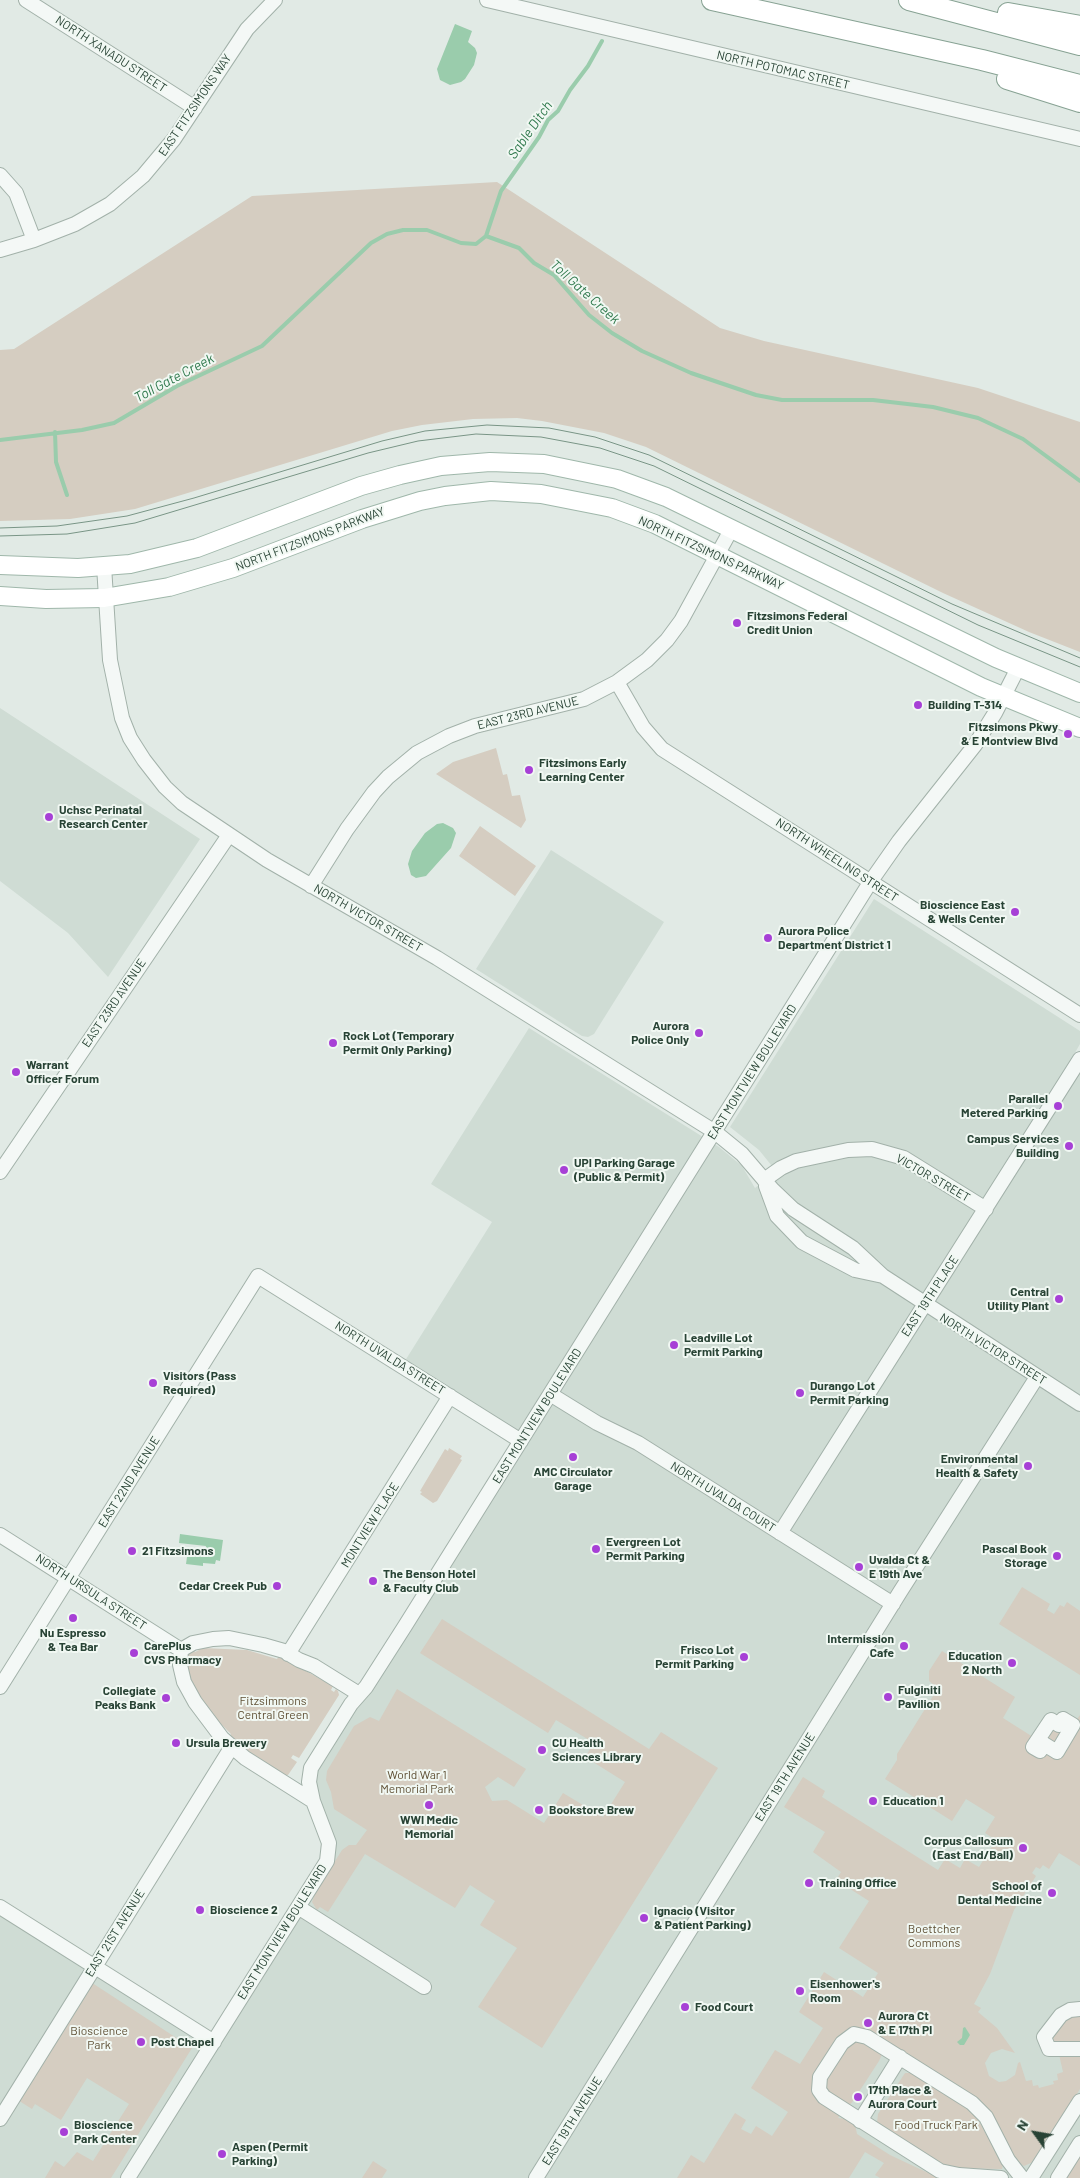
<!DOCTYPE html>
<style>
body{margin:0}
#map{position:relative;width:1080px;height:2178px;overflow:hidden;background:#e1eae5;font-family:Barlow,sans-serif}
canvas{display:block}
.north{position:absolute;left:1010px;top:2108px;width:50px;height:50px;-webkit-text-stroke:4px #f1f8f3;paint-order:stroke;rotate:302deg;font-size:14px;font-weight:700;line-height:20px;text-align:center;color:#284335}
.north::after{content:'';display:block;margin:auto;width:18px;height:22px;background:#284335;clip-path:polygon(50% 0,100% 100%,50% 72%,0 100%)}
</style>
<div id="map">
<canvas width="1080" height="2178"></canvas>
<div class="north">N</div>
</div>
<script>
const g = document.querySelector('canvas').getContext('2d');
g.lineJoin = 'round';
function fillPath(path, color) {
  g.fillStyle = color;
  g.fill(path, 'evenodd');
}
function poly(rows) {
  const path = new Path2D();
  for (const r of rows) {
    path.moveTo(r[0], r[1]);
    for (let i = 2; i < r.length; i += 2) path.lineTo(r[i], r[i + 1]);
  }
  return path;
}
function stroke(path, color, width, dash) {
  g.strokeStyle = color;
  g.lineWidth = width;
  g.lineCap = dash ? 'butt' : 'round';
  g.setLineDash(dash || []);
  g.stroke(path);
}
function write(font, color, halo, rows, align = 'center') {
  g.font = font + ' Barlow,sans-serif';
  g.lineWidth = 4;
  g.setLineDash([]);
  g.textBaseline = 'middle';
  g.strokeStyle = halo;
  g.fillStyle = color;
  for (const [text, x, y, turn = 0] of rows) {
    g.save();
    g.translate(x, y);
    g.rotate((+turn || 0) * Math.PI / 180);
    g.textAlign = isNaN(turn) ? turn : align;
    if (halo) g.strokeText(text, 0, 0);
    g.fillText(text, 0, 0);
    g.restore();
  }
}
fillPath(poly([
 [0,708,200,839,108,977,68,933,0,881],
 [551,850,664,922,594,1034,588,1037,582,1036,476,969],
 [874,899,1080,1031,1080,1044,1054,1089,1080,1068,1080,2178,0,2178,0,1907,214,2042,327,1861,309,1782,516,1448,443,1398,398,1372,492,1222,431,1184,529,1028,719,1147,742,1166,755,1188,776,1171,759,1150,730,1127]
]), '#cfdcd4');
fillPath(poly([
 [497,182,720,328,764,341,978,388,1080,422,1080,652,1029,632,943,593,646,447,604,433,542,421,517,418,473,419,422,425,392,431,135,509,70,519,0,521,0,350,14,349,252,196],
 [496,748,503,775,507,774,512,796,520,795,526,820,521,828,436,774,453,762],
 [480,826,536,866,515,896,459,856],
 [449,1448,462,1456,460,1459,462,1460,437,1501,433,1503,420,1494,422,1492,420,1491,445,1449,448,1451],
 [1022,1587,1050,1604,1047,1610,1054,1614,1060,1605,1064,1607,1067,1602,1080,1611,1080,1675,999,1624],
 [442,1619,649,1749,661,1732,718,1768,542,2048,478,2007,517,1948,480,1925,495,1901,470,1885,455,1908,365,1854,328,1912,320,1907,317,1910,312,1902,316,1891,342,1850,349,1845,356,1845,367,1830,334,1809,331,1792,326,1780,327,1771,354,1726,370,1717,379,1721,397,1689,526,1769,514,1787,498,1777,485,1787,492,1801,507,1800,544,1823,563,1793,603,1817,625,1782,585,1757,594,1743,556,1720,548,1733,420,1653],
 [202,1645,203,1648,247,1650,277,1659,279,1656,333,1686,331,1690,334,1692,336,1689,338,1691,339,1695,299,1758,293,1755,291,1758,297,1762,288,1775,285,1776,237,1745,229,1737,231,1734,216,1719,201,1698,184,1667,188,1667,188,1663,184,1662,189,1653,193,1649,195,1652,199,1650,197,1646],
 [942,1651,1015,1697,1003,1718,1033,1737,1046,1717,1073,1725,1080,1715,1080,1866,1059,1853,1049,1869,1043,1865,1040,1869,1036,1867,1032,1873,1036,1876,1014,1910,990,1974,974,2004,981,2008,978,2012,997,2028,1015,2053,1002,2049,991,2053,985,2063,989,2076,999,2082,1006,2081,1015,2075,1018,2063,1020,2062,1026,2081,1032,2080,1033,2086,1038,2085,1039,2088,1054,2084,1053,2081,1058,2080,1057,2074,1063,2072,1058,2050,1049,2030,1080,2010,1080,2089,1033,2162,1024,2166,1017,2161,984,2105,887,2043,879,2061,853,2101,838,2118,847,2119,855,2124,857,2134,890,2155,939,2178,880,2178,875,2175,884,2163,865,2152,849,2178,677,2178,691,2155,704,2163,735,2113,746,2120,741,2129,751,2134,756,2126,772,2136,788,2112,751,2088,775,2050,800,2064,823,2028,799,2012,824,1972,863,1997,878,1973,839,1948,869,1901,836,1880,841,1872,813,1852,825,1832,784,1807,803,1777,825,1791,822,1797,938,1870,945,1859,960,1868,965,1859,979,1867,996,1840,985,1833,995,1817,966,1799,952,1821,885,1779,897,1760,897,1754,938,1688,929,1681,929,1671],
 [86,1979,192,2048,111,2178,45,2178,55,2161,64,2167,77,2152,93,2161,129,2104,87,2078,61,2120,35,2104,32,2109,13,2097],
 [905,2073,912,2073,967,2107,975,2114,1003,2165,1002,2169,955,2168,937,2163,877,2123,878,2114],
 [1080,2154,1080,2178,1065,2178],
 [373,2161,387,2170,382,2178,362,2178]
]), '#d5cdc1');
fillPath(poly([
 [455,24,472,31,468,42,475,48,477,53,474,65,465,79,461,82,450,85,440,80,437,69],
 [443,823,453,828,456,833,451,848,426,876,416,878,411,875,408,864,412,851,425,833,437,824],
 [180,1534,223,1540,220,1561,216,1560,215,1564,203,1563,203,1566,186,1564,188,1550,193,1550,193,1554,204,1556,206,1546,179,1543],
 [965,2027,970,2035,964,2045,960,2045,957,2042,962,2038,963,2028]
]), '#9accac');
stroke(poly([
 [486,236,501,191,539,137,548,120,558,111,570,90,588,66,602,41],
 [55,432,56,462,67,495],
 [0,440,82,430,114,423,177,386,262,346,371,243,387,234,403,230,427,230,461,243,476,244,486,236,519,248,534,263,554,275,589,315,612,333,642,351,691,373,756,395,782,400,873,400,933,407,978,418,1023,439,1080,481]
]), '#9accac', 4);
const minor = poly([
 [26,0,195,108],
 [487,0,1080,139],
 [0,175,16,193,34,240],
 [0,250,34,240,75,224,110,204,143,176,174,139,247,29,275,0],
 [104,566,110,660,122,718,130,738,144,760,165,787,182,803,267,860,437,958,715,1132,742,1154,772,1189,793,1209,853,1248,883,1276,1080,1404],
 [617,682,643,727,662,749,1080,1015],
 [311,886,347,829,374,792,388,777,417,753,449,736,475,726,584,699,617,682,647,660,667,640,681,621,732,528],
 [0,1172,229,835],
 [764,1180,781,1168,796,1161,848,1150,872,1149,904,1158,986,1209],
 [766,1186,777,1216,802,1242,855,1270,883,1276],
 [550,1394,597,1423,638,1443,893,1604],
 [780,1533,1080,1059],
 [0,1535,181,1650],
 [288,1654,450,1396],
 [0,1687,258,1276,521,1441],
 [1063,1719,1073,1725,1057,1752,1044,1744,1040,1751,1033,1747,1051,1720,1059,1725,1063,1719],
 [313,1801,245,1758,222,1738,195,1702,184,1682,180,1665,181,1650,193,1643,213,1639,229,1638,263,1645,284,1651,299,1660,314,1666,359,1694],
 [0,1907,214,2042],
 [298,1907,424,1987],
 [1080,2009,1070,2010,1061,2015,1044,2037,1049,2049,1080,2049],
 [0,2119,231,1748],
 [860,2121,900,2057],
 [128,2178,327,1861,329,1843,313,1801,309,1782,311,1768,351,1704,366,1687,405,1626,871,881,899,841,975,745,995,713,1018,668],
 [536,2178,900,1592,1037,1377],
 [1001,2178,959,2175,940,2171,824,2097,819,2090,820,2077,842,2043,854,2034,867,2037,972,2103,986,2117,1008,2160,1022,2178],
 [1031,2178,1080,2101],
 [1058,2178,1080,2143]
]);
const major = poly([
 [0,565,78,568,130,564,197,548,361,486,400,475,441,466,490,462,544,464,617,479,666,497,996,658,1080,693],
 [0,596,46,599,104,598,169,587,233,568,362,519,420,501,445,496,491,491,541,494,612,508,655,524,981,687,1080,728]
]);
const highway = poly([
 [712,0,982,60,1080,85],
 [909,0,1080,45],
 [1008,13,1080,26],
 [1007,79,1080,102]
]);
stroke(minor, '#a2b1a9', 16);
stroke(major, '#9fb7aa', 20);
stroke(highway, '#87a293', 22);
stroke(minor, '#f4f8f6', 14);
stroke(major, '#fff', 18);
stroke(highway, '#fff', 20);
stroke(poly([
 [0,528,57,526,127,516,194,498,382,441,425,431,487,425,549,428,595,437,649,455,952,604,1080,658],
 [0,536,67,534,135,523,368,453,418,441,476,434,541,437,600,448,654,466,978,625,1080,667]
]), '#799586', 1);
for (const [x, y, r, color] of [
 [737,623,5,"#a740d6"],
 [918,705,5,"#a740d6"],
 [1068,734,5,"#a740d6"],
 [529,770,5,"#a740d6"],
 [49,817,5,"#a740d6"],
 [1015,912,5,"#a740d6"],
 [768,938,5,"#a740d6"],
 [699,1033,5,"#a740d6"],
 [333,1043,5,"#a740d6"],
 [16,1072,5,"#a740d6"],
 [1058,1106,5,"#a740d6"],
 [1069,1146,5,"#a740d6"],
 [564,1170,5,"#a740d6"],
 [1059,1299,5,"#a740d6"],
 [674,1345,5,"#a740d6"],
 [153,1383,5,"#a740d6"],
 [800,1393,5,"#a740d6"],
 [573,1457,5,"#a740d6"],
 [1028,1466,5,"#a740d6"],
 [596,1549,5,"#a740d6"],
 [132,1551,5,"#a740d6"],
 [1057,1556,5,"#a740d6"],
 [859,1567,5,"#a740d6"],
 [373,1581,5,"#a740d6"],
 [277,1586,5,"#a740d6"],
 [73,1618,5,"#a740d6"],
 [904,1646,5,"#a740d6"],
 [134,1653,5,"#a740d6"],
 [744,1657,5,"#a740d6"],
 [1012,1663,5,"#a740d6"],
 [888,1697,5,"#a740d6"],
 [166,1698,5,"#a740d6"],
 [176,1743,5,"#a740d6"],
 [542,1750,5,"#a740d6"],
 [873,1801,5,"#a740d6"],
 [429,1805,5,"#a740d6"],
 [539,1810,5,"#a740d6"],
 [1023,1848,5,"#a740d6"],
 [809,1883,5,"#a740d6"],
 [1052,1893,5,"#a740d6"],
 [200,1910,5,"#a740d6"],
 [644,1918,5,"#a740d6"],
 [800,1991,5,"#a740d6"],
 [685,2007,5,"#a740d6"],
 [868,2023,5,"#a740d6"],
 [141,2042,5,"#a740d6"],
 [858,2097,5,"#a740d6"],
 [64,2132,5,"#a740d6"],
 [222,2154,5,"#a740d6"]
]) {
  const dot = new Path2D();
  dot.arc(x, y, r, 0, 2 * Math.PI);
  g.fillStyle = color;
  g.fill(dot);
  stroke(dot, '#f1f8f3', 2);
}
write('12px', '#284335', '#f1f8f3', [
 ["NORTH XANADU STREET",111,54,33],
 ["NORTH POTOMAC STREET",783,70,13],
 ["EAST FITZSIMONS WAY",195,105,-56],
 ["NORTH FITZSIMONS PARKWAY",310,539,-21],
 ["NORTH FITZSIMONS PARKWAY",711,553,25],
 ["EAST 23RD AVENUE",528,713,-14],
 ["NORTH WHEELING STREET",837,860,33],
 ["NORTH VICTOR STREET",368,918,30],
 ["EAST 23RD AVENUE",114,1003,-56],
 ["EAST MONTVIEW BOULEVARD",752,1072,-58],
 ["VICTOR STREET",933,1178,30],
 ["EAST 19TH PLACE",930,1296,-57],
 ["NORTH VICTOR STREET",993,1349,32],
 ["NORTH UVALDA STREET",390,1358,32],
 ["EAST MONTVIEW BOULEVARD",537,1416,-58],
 ["EAST 22ND AVENUE",129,1482,-58],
 ["NORTH UVALDA COURT",723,1497,32],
 ["MONTVIEW PLACE",370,1525,-58],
 ["NORTH URSULA STREET",91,1592,33],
 ["EAST 19TH AVENUE",785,1777,-58],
 ["EAST MONTVIEW BOULEVARD",282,1932,-58],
 ["EAST 21ST AVENUE",115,1933,-58],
 ["EAST 19TH AVENUE",572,2121,-58]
]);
write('bold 12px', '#284335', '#f1f8f3', [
 ["Fitzsimons Federal",747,616],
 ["Credit Union",747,630],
 ["Building T-314",928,705],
 ["Fitzsimons Pkwy",1058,727,"right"],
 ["& E Montview Blvd",1058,741,"right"],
 ["Fitzsimons Early",539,763],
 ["Learning Center",539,777],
 ["Uchsc Perinatal",59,810],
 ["Research Center",59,824],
 ["Bioscience East",1005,905,"right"],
 ["& Wells Center",1005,919,"right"],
 ["Aurora Police",778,931],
 ["Department District 1",778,945],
 ["Aurora",689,1026,"right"],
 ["Police Only",689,1040,"right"],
 ["Rock Lot (Temporary",343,1036],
 ["Permit Only Parking)",343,1050],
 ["Warrant",26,1065],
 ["Officer Forum",26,1079],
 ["Parallel",1048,1099,"right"],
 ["Metered Parking",1048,1113,"right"],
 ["Campus Services",1059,1139,"right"],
 ["Building",1059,1153,"right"],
 ["UPI Parking Garage",574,1163],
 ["(Public & Permit)",574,1177],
 ["Central",1049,1292,"right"],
 ["Utility Plant",1049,1306,"right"],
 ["Leadville Lot",684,1338],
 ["Permit Parking",684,1352],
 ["Visitors (Pass",163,1376],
 ["Required)",163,1390],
 ["Durango Lot",810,1386],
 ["Permit Parking",810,1400],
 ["Environmental",1018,1459,"right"],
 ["Health & Safety",1018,1473,"right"],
 ["AMC Circulator",573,1472,"center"],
 ["Garage",573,1486,"center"],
 ["Evergreen Lot",606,1542],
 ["Permit Parking",606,1556],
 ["Pascal Book",1047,1549,"right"],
 ["Storage",1047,1563,"right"],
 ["21 Fitzsimons",142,1551],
 ["Uvalda Ct &",869,1560],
 ["E 19th Ave",869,1574],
 ["The Benson Hotel",383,1574],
 ["& Faculty Club",383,1588],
 ["Cedar Creek Pub",267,1586,"right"],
 ["Nu Espresso",73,1633,"center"],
 ["& Tea Bar",73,1647,"center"],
 ["Intermission",894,1639,"right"],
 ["Cafe",894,1653,"right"],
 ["CarePlus",144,1646],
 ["CVS Pharmacy",144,1660],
 ["Frisco Lot",734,1650,"right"],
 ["Permit Parking",734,1664,"right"],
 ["Education",1002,1656,"right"],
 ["2 North",1002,1670,"right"],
 ["Fulginiti",898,1690],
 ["Pavilion",898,1704],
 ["Collegiate",156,1691,"right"],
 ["Peaks Bank",156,1705,"right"],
 ["Ursula Brewery",186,1743],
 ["CU Health",552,1743],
 ["Sciences Library",552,1757],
 ["Education 1",883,1801],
 ["Bookstore Brew",549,1810],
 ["WWI Medic",429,1820,"center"],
 ["Memorial",429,1834,"center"],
 ["Corpus Callosum",1013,1841,"right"],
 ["(East End/Ball)",1013,1855,"right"],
 ["Training Office",819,1883],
 ["School of",1042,1886,"right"],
 ["Dental Medicine",1042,1900,"right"],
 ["Bioscience 2",210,1910],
 ["Ignacio (Visitor",654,1911],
 ["& Patient Parking)",654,1925],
 ["Eisenhower's",810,1984],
 ["Room",810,1998],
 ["Food Court",695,2007],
 ["Aurora Ct",878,2016],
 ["& E 17th Pl",878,2030],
 ["Post Chapel",151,2042],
 ["17th Place &",868,2090],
 ["Aurora Court",868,2104],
 ["Bioscience",74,2125],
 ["Park Center",74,2139],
 ["Aspen (Permit",232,2147],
 ["Parking)",232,2161]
], 'left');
write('12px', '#5f5035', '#f1f8f3', [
 ["Fitzsimmons",273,1701],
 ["Central Green",273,1715],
 ["World War 1",417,1775],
 ["Memorial Park",417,1789],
 ["Boettcher",934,1929],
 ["Commons",934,1943],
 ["Bioscience",99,2031],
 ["Park",99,2045],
 ["Food Truck Park",936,2125]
]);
write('italic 14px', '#30794d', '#f1f8f3', [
 ["Sable Ditch",530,130,-55],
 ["Toll Gate Creek",585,292,42],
 ["Toll Gate Creek",174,378,-28]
]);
</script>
